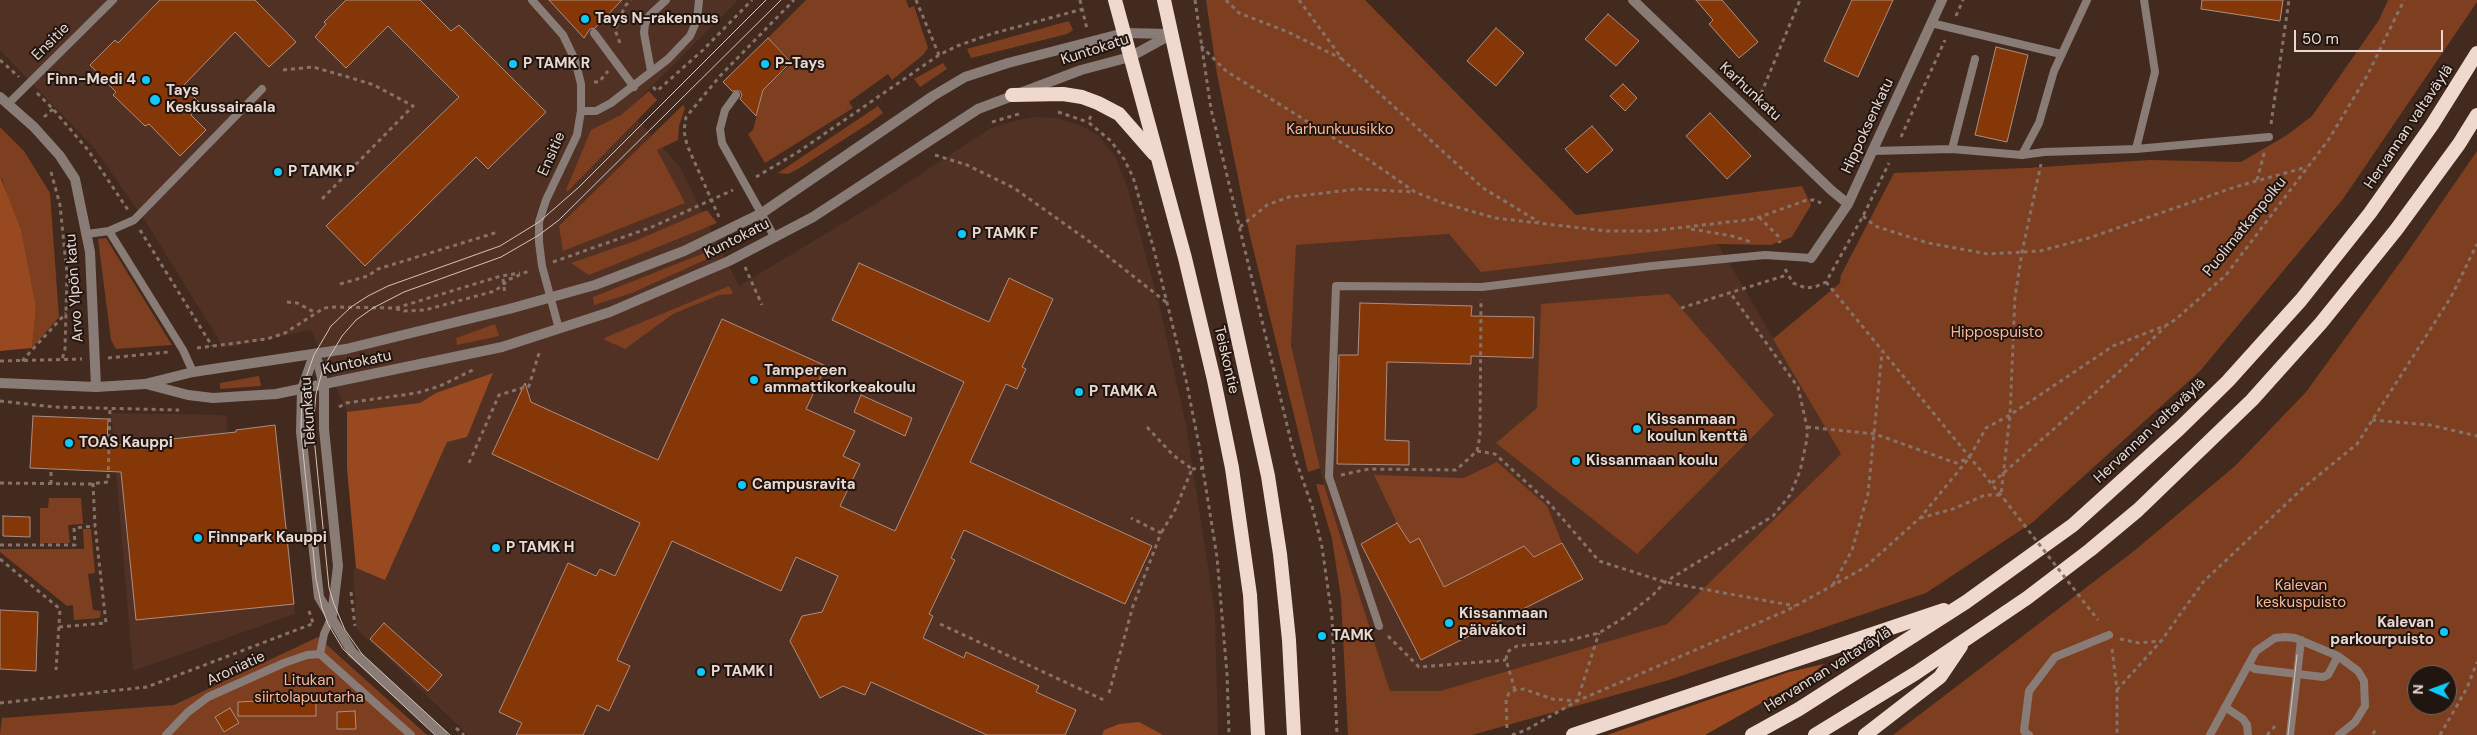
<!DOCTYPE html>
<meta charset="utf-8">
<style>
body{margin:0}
#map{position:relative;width:2477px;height:735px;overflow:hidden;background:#422a1e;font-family:"DM Sans",sans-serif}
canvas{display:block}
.north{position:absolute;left:2407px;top:665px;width:50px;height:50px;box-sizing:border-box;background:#211510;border:1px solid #71635d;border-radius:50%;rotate:272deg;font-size:14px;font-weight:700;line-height:20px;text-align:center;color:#e8d8d0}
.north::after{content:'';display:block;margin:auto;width:18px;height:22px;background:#0ecafa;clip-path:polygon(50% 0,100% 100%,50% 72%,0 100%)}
.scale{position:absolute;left:2294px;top:30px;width:149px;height:22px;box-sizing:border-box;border:2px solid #e8d8d0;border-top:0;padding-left:6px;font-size:15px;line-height:18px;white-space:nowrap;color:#e8d8d0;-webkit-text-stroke:4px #211510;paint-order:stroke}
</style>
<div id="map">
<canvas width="2477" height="735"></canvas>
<div class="north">N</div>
<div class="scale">50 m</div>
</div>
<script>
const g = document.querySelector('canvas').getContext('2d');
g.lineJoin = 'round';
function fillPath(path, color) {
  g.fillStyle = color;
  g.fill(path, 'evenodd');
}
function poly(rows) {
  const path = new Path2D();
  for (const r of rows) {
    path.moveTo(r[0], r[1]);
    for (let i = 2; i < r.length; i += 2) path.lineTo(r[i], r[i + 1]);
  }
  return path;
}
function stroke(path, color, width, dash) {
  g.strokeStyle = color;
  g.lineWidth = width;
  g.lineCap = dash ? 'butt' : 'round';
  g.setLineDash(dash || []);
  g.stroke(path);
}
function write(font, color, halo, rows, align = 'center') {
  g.font = font + ' "DM Sans",sans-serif';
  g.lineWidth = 4;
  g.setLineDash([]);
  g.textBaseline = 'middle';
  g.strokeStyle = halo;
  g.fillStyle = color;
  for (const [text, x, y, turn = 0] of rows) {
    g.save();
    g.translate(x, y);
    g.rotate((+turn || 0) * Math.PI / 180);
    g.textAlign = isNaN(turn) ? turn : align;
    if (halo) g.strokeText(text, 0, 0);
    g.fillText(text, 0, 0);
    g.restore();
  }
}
fillPath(poly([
 [0,0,738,0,628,110,680,167,739,286,875,204,991,128,1018,120,1036,117,1057,118,1084,127,1099,136,1115,156,1127,186,1160,308,1186,425,1215,612,1218,735,468,735,357,629,353,572,356,567,347,468,347,412,311,330,224,348,144,219,94,148,0,50],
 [1449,234,1481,272,1718,244,1841,454,1667,624,1440,691,1390,691,1324,485,1291,345,1296,245],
 [111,413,226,415,231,468,281,462,295,614,133,671]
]), '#503124');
fillPath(poly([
 [806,0,906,0,909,8,914,6,928,48,923,55,892,80,888,74,849,102,853,108,765,163,748,134,753,130,763,90,793,62,768,38],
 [1206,0,1365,0,1576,215,1802,186,1811,205,1792,237,1771,245,1718,244,1481,272,1449,234,1296,245,1291,345,1320,468,1308,472,1249,232,1217,74],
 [2388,0,2477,0,2477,2,2343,199,2200,371,2033,522,1926,593,1669,680,1472,735,1348,735,1341,598,1332,539,1316,484,1324,485,1390,691,1440,691,1667,624,1841,454,1773,339,1840,283,1841,275,1894,173,2027,168,2150,160,2241,162,2287,135,2312,116,2379,20],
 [1069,21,1073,30,1067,34,971,58,967,49],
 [943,63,947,69,920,87,914,79],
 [649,91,657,100,567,192,566,190,591,130,621,115],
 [683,105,685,108,679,126,678,140,657,150,685,203,563,251,559,226],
 [878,106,883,113,871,122,798,169,788,174,778,173],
 [0,127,24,151,50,193,59,317,32,348,36,308,3,181,0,176],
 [2477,151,2477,735,1893,735,2134,551,2235,466,2306,392,2404,257],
 [2417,675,2447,675,2447,705,2417,705],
 [707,210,717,223,589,275,571,263,635,241],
 [106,238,172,345,116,349,111,340,98,239],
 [727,244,729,249,632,293,594,305,593,297],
 [729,286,733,294,719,295,673,314,625,349,605,340,604,338],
 [1669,294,1774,415,1637,554,1496,443,1537,408,1541,304],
 [495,324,499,336,457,345,456,338],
 [259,376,261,386,220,389,220,383],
 [1497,462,1547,506,1562,543,1534,557,1444,587,1419,538,1410,543,1397,523,1374,475,1464,478],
 [49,498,81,498,83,524,68,525,70,543,40,543,40,508,48,508],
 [83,529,91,529,95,573,88,574,93,610,101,611,100,618,74,620,73,605,67,606,0,552,0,549,84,549],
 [318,637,427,735,0,735,2,718,174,705]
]), '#7e3f20');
fillPath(poly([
 [0,176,21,230,36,308,32,348,0,351],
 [493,373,467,437,447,442,385,580,356,568,347,468,347,412,420,403,436,393],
 [1824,664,1811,675,1705,735,1607,735,1789,672],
 [1139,722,1163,735,1102,735,1104,730,1119,724]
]), '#99491f');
const building = poly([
 [160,0,255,0,296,42,269,67,235,32,183,86,201,104,191,115,206,130,180,156,149,124,145,126,113,95,116,92,90,65,115,40,118,43,160,0],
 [346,0,420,0,451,31,459,25,546,112,488,169,476,157,365,266,326,226,459,97,388,26,346,68,315,37,326,24,324,22,346,0],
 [549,0,622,0,595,28,590,29,584,38,549,0],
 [1696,0,1722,0,1758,42,1739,58,1709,24,1713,20,1696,0],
 [1852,0,1893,0,1858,77,1824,61,1852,0],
 [2202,0,2283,0,2280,21,2201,9,2202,0],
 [1608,14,1639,41,1616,66,1585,39,1608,14],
 [1496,28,1524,53,1496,86,1467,61,1496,28],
 [768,38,791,62,763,90,756,116,740,99,742,95,740,91,732,91,723,82,768,38],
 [1996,47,2028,55,2007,142,1975,135,1996,47],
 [1623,84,1637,98,1625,111,1610,96,1623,84],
 [1710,113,1751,156,1727,179,1686,136,1710,113],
 [1592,126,1613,150,1587,173,1565,149,1592,126],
 [859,263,989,322,1009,278,1053,299,1022,367,1026,369,1017,389,1006,384,970,462,1152,546,1125,604,964,530,951,558,955,560,929,614,933,616,923,638,964,658,966,652,1039,686,1036,692,1076,710,1065,735,987,735,871,682,865,695,843,686,820,698,790,641,802,616,822,612,838,576,796,557,781,591,672,541,617,660,630,666,609,711,597,705,583,735,516,735,522,723,499,712,568,563,596,576,600,569,615,576,640,523,492,454,525,383,531,402,658,460,722,319,826,366,806,409,855,431,843,456,860,464,840,506,895,531,964,382,832,320,859,263],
 [1360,303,1472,306,1471,316,1534,317,1533,358,1471,356,1471,364,1387,362,1385,440,1409,441,1409,465,1337,464,1339,355,1358,355,1360,303],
 [861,395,912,418,905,436,854,412,861,395],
 [33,416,108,419,107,446,236,432,236,430,275,425,294,604,136,620,121,472,30,468,33,416],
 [3,516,30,517,30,537,3,536,3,516],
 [1397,523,1410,543,1419,538,1444,587,1524,546,1534,557,1562,543,1583,579,1421,660,1361,544,1397,523],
 [0,610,38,612,36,671,0,669,0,610],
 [384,623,442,675,428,691,370,639,384,623],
 [299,699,316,699,316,716,238,716,238,702,299,699],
 [230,708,239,723,224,732,215,717,230,708],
 [355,711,356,729,337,729,337,712,355,711]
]);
fillPath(building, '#853707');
stroke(building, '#ac8e81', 1);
stroke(poly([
 [916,0,939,55],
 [1080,0,1087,29],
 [1195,0,1211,109,1295,458,1312,506,1322,547,1332,617,1337,735],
 [1226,0,1239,13,1288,32,1342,59],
 [1299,0,1343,60,1483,188,1539,222],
 [1956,16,1963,0],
 [620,43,615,30,625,6,631,0],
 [1201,46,1226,71,1366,158,1415,192,1443,203,1495,218,1607,231,1651,231,1754,219,1807,200,1814,200,1821,203],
 [0,60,19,77],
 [283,70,313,67,348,77,374,85,413,106,322,199],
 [594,82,599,82,608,71],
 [653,87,657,91,703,50,752,0],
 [37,93,53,109,88,150,128,210],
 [1758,101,1800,0],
 [1058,112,1088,122],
 [1091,116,1088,122,1111,141,1124,159,1133,177,1154,250,1186,380,1199,445,1217,557,1227,674,1229,735],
 [44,117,53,109],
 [992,122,1022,113],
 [2271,124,2289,0],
 [1901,137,1945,40],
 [935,155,967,165,1014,188,1086,239,1166,302],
 [51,172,60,205,67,274,65,349,62,360],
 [756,177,798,152,939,55,957,46,991,34,1083,9],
 [2257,180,2265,150],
 [1863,216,1875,226,1928,243,1988,254,2040,251,2089,238,2235,187,2307,167],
 [719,217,687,145,684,131,686,117,720,76,794,0],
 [1759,217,1778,236,1780,243],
 [1240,227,1267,205,1289,197,1359,189,1414,192],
 [1691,229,1732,236,1751,242],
 [140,230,212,346],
 [553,262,652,227,733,190],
 [745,267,762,305],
 [1785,269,1793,283,1806,288,1815,287,1826,282,1863,216,1889,163],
 [503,279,505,295],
 [1826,282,2004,499],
 [340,284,368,276,378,269,498,232],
 [287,302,297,303,316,313],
 [396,308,501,276,520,273],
 [1681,308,1787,275],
 [197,348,267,339,285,333,324,308,335,307,393,308,404,311,425,310,495,291,510,279,531,270],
 [108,358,169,352],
 [0,361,82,359],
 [22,361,66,313],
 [0,401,54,407,179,410],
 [339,407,346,403,417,393,440,386,473,370],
 [2372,420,2430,425,2477,436],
 [1147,427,1173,455,1192,469,1175,510,1161,533],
 [1807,427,1875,434,1956,463,1969,458],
 [1477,451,1495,454,1550,504,1599,561,1665,582,1795,606],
 [469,463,499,395,529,386,540,350],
 [1192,469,1203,468],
 [1341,475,1369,469,1456,470,1477,451,1480,436,1481,299],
 [0,483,89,484,108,482,110,408],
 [1992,483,2121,370,2165,327],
 [51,484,51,470],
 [1920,518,1953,509,1985,495,2001,495,2010,415,2015,297,2022,252,2041,164],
 [0,545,75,545,74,528,95,526,93,483],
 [0,559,60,609,56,670],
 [1833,585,1852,550,1868,494,1882,352],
 [351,592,355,626],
 [309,611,314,626],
 [940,624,1106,701],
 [59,627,106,623,95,526],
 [1388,636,1419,667,1506,660],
 [2120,639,2139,643,2161,641],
 [2112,649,2117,690,2117,735],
 [1515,690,1506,660,1507,652,1517,646,1566,641,1599,633,1625,617,1653,595,1665,582,1773,516,1790,495,1800,471,1807,439,1807,427,1798,387,1731,294],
 [2117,690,2161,641,2204,581,2303,488,2357,444,2451,297,2477,244],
 [1109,693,1133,606,1161,533,1131,518],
 [0,703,147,687,312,624],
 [456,728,464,735],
 [1507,728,1506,700,1509,693,1515,690,1524,689,1552,699,1577,701,1599,633],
 [2373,734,2377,727],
 [1512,735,1526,730,1577,701,1788,610,1864,568,1920,518,1969,458,1986,428,2010,415,2113,346,2167,325,2176,319,2226,275,2329,139,2368,74,2404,0],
 [2267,735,2276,725],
 [2440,735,2467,688,2477,662]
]), '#877268', 3, [4, 4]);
stroke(poly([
 [532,0,563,35,575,60,581,84,581,111,577,135,546,200,539,222,539,242,542,266,559,329],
 [1931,23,2061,54],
 [594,33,634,87],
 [651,71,644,33,645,24,649,16,666,0],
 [736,95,725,110,720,129,722,143,775,238],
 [9,103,113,0],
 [581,111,596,111,611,103,668,59,690,36,697,20,699,0],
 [1952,149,2022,155,2044,152,2136,149,2155,72,2144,0],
 [2136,149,2269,137],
 [1872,151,1952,149,1975,59],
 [2022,155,2039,123,2054,71,2087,0],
 [109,231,183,350,193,372],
 [87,234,109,231,134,220,262,89],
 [1379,626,1329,477,1336,286,1482,287,1652,266,1765,255,1811,258],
 [320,654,411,735],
 [320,654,324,634,332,616],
 [2248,665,2255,669,2323,677,2328,675,2338,656],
 [2225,707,2243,719,2247,725,2248,735],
 [166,735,188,712,208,697,284,663,307,655,320,654],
 [2029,735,2024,731,2029,691,2055,657,2109,635],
 [2210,735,2256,651,2275,638,2285,637,2295,638,2338,656,2358,671,2364,681,2365,706,2355,722,2339,735],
 [2290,735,2301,640]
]), '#897c76', 8);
stroke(poly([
 [1633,0,1831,190,1848,204],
 [1811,258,1848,204,1942,0],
 [314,355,302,389,301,432,319,597,352,652,443,735],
 [314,355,318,362,324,386,324,429,338,566,332,616],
 [0,383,96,387]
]), '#897c76', 10);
stroke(poly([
 [0,97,34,127,60,156,75,179,90,252,96,387,145,384,193,372,346,349,509,309,595,285,684,251,762,213,933,96,965,77,1008,63,1124,33,1171,34],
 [146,384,188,395,213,398,276,394,502,347,610,312,729,261,813,217,978,109,1081,70,1130,57,1170,35]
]), '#897c76', 10);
stroke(poly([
 [1115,0,1185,258,1214,380,1232,468,1250,595,1258,735],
 [1164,0,1268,476,1280,554,1289,640,1294,735],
 [1012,95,1063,94,1082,97,1098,103,1119,114,1154,154],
 [1573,735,1944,610],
 [1752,735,1799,709,1966,602,2073,525,2179,429,2228,381,2301,300,2370,213,2432,125,2477,53],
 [1815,735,1916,673,2027,598,2090,550,2138,510,2252,400,2321,323,2396,230,2459,144,2477,115],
 [1865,735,1940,677,1961,646]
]), '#efd8cd', 14);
stroke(poly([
 [435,735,343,649,328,624,322,608,316,579,301,432,302,389,314,355,331,326,351,307,368,296,388,286,500,246,539,222,579,187,766,0],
 [450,735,362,654,345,630,334,604,329,588,313,427,316,394,323,368,342,336,356,320,373,308,404,292,501,257,539,235,559,220,781,0],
 [2288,735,2297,655]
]), '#d5c4bc', 1);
stroke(poly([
 [2004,499,2098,620]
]), '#877268', 3, [4, 4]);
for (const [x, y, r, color] of [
 [585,19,5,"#0ecafa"],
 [513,64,5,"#0ecafa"],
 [765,64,5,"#0ecafa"],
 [146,80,5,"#0ecafa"],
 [155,100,6,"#0ecafa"],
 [278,172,5,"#0ecafa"],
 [962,234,5,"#0ecafa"],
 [754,380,5,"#0ecafa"],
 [1079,392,5,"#0ecafa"],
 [1637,429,5,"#0ecafa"],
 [69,443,5,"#0ecafa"],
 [1576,461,5,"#0ecafa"],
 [742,485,5,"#0ecafa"],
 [198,538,5,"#0ecafa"],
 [496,548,5,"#0ecafa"],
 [1449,623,5,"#0ecafa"],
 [2444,632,5,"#0ecafa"],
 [1322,636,5,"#0ecafa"],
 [701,672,5,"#0ecafa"]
]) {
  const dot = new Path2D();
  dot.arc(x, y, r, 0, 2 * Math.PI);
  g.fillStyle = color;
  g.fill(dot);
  stroke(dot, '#211510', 2);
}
write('bold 15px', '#e8d8d0', '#211510', [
 ["Tays N-rakennus",595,19],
 ["P TAMK R",523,64],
 ["P-Tays",775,64],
 ["Finn-Medi 4",136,80,"right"],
 ["Tays",166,91],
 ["Keskussairaala",166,108],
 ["P TAMK P",288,172],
 ["P TAMK F",972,234],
 ["Tampereen",764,371],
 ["ammattikorkeakoulu",764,388],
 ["P TAMK A",1089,392],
 ["Kissanmaan",1647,420],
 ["koulun kenttä",1647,437],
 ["TOAS Kauppi",79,443],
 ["Kissanmaan koulu",1586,461],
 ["Campusravita",752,485],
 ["Finnpark Kauppi",208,538],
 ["P TAMK H",506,548],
 ["Kissanmaan",1459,614],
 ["päiväkoti",1459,631],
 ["Kalevan",2434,623,"right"],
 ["parkourpuisto",2434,640,"right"],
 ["TAMK",1332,636],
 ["P TAMK I",711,672]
], 'left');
write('15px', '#e8d8d0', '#211510', [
 ["Ensitie",51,42,-45],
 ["Kuntokatu",1095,50,-18],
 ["Karhunkatu",1750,92,43],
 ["Hippoksenkatu",1868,126,-65],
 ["Hervannan valtaväylä",2409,127,-56],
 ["Ensitie",552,154,-66],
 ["Puolimatkanpolku",2245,227,-51],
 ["Kuntokatu",737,239,-27],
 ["Arvo Ylpön katu",75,288,-94],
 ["Teiskontie",1226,360,77],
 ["Kuntokatu",357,363,-12],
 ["Tekunkatu",309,412,-94],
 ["Hervannan valtaväylä",2150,431,-43],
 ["Aroniatie",236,669,-25],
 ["Hervannan valtaväylä",1828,670,-32]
]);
write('15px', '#fbb798', '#211510', [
 ["Karhunkuusikko",1340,130],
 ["Hippospuisto",1997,333],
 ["Kalevan",2301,586],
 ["keskuspuisto",2301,603],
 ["Litukan",309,681],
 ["siirtolapuutarha",309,698]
]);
</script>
